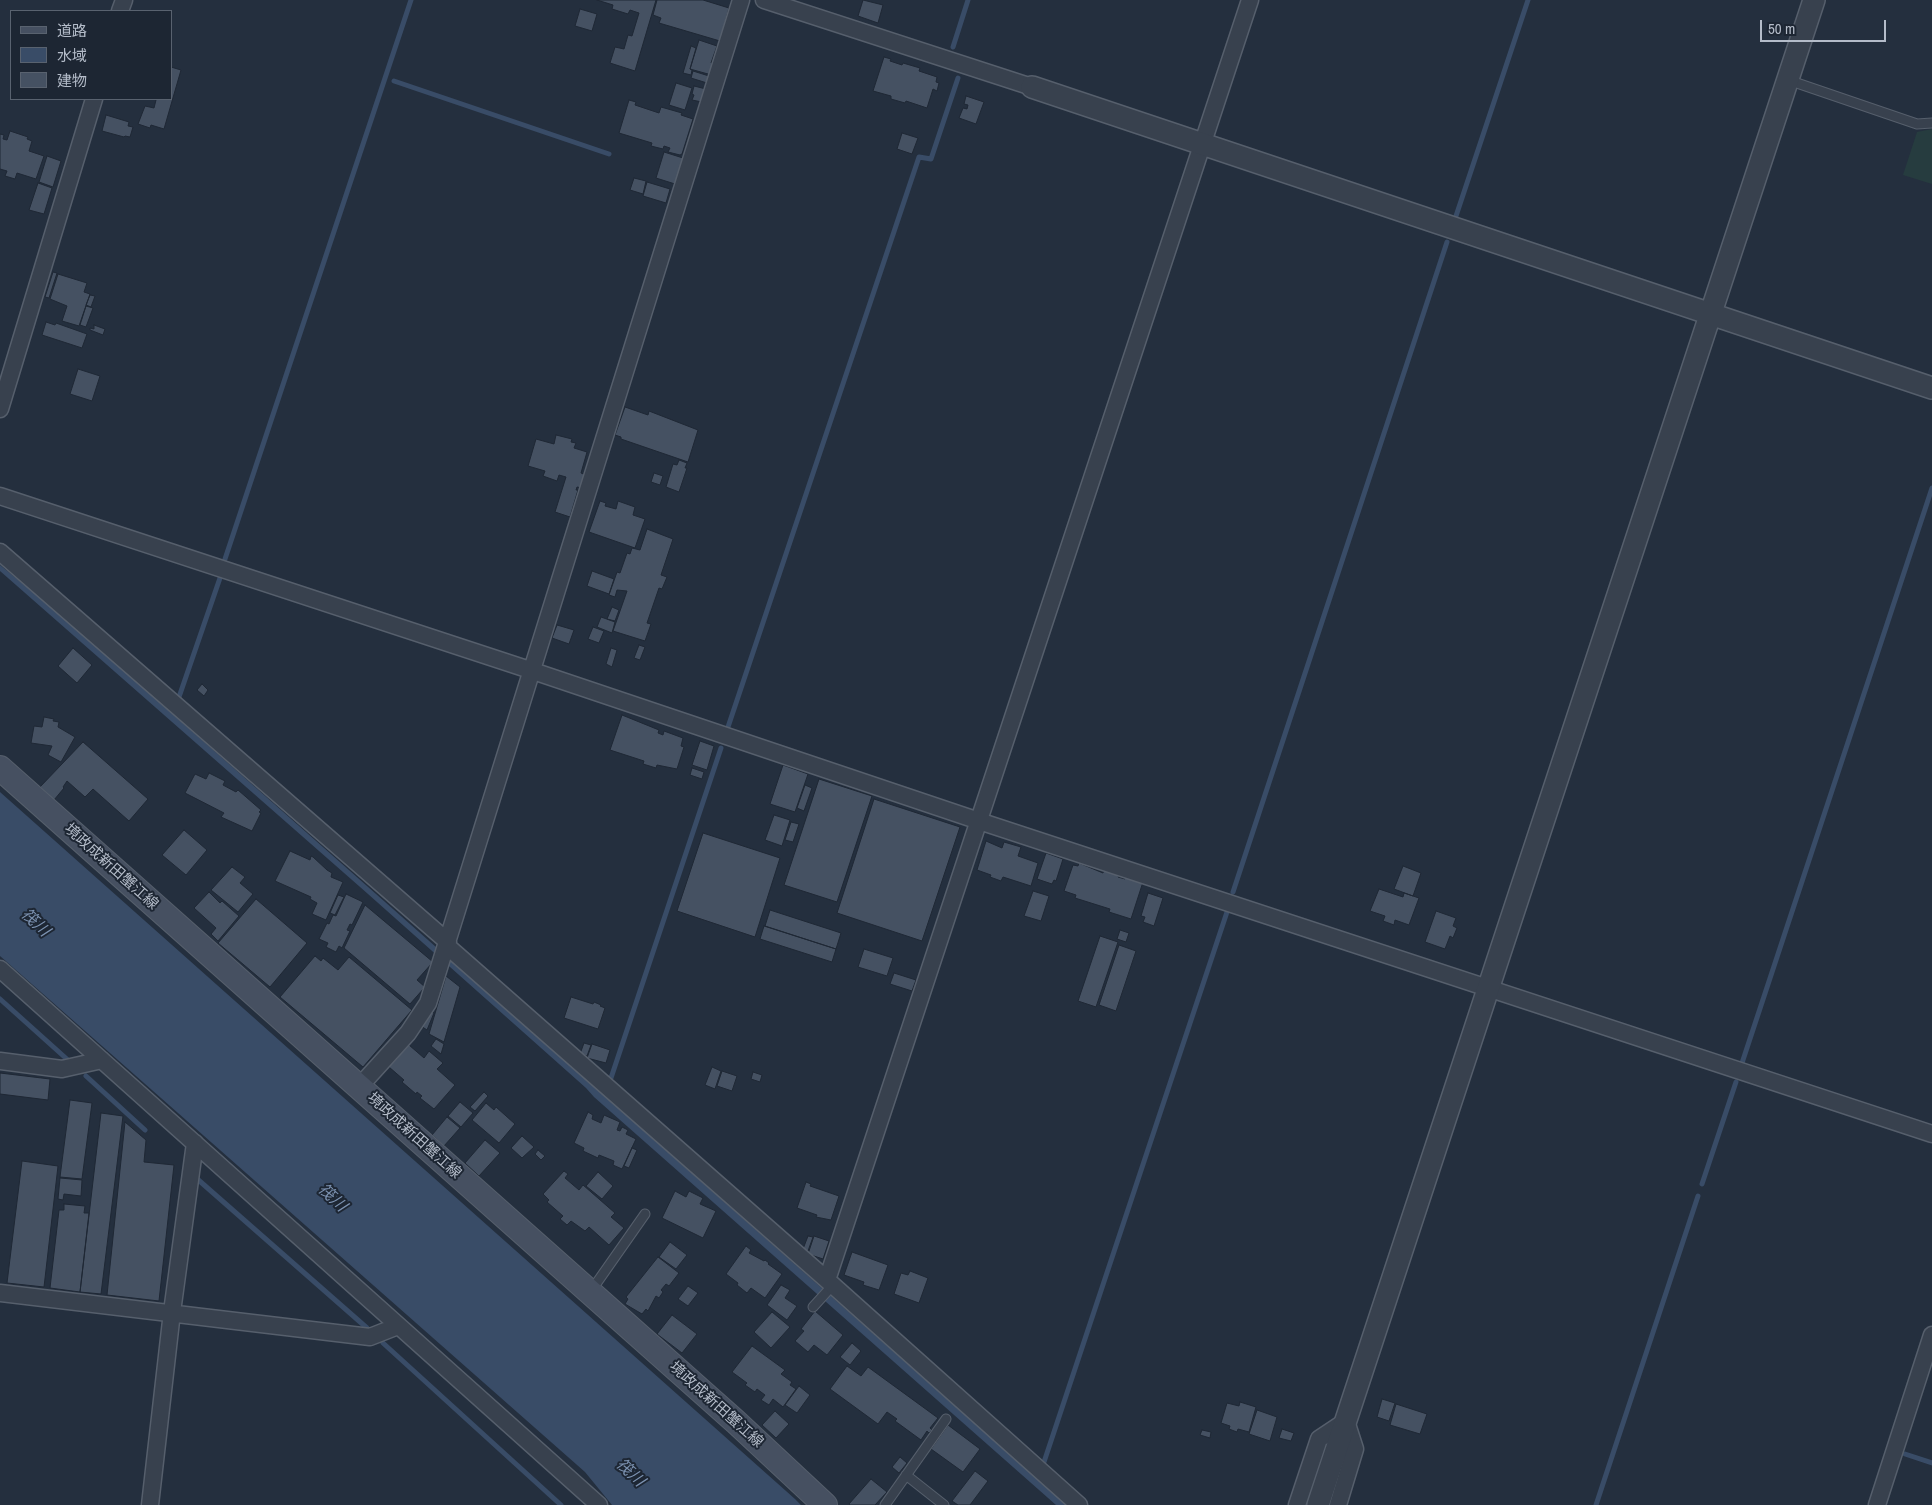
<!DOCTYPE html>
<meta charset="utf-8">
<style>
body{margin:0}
#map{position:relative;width:1932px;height:1505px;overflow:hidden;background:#242f3e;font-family:"Archivo Narrow","Noto Sans JP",sans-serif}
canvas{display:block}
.legend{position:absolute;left:10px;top:10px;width:162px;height:90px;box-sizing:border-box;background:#1d2633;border:1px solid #59626f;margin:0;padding:6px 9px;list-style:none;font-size:15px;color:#b4bcc9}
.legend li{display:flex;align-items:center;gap:10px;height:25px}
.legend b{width:25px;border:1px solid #59626f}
.scale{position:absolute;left:1760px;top:20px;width:126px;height:22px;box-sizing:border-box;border:2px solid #b4bcc9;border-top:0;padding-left:6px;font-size:15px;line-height:18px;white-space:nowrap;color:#b4bcc9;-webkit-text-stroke:4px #1d2633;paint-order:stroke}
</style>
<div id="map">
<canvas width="1932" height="1505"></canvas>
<ul class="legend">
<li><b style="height:6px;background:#465061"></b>道路</li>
<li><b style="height:14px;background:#394c67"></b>水域</li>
<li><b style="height:14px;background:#455162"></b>建物</li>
</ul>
<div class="scale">50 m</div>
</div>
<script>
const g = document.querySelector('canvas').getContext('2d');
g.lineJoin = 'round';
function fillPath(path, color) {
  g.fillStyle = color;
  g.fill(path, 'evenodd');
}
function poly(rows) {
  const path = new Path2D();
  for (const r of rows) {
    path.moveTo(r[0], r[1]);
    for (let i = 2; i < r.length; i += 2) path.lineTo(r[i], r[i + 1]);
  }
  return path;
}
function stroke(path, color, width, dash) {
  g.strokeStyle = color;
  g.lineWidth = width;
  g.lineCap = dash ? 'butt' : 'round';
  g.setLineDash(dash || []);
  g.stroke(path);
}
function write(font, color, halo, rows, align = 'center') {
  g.font = font + ' "Archivo Narrow","Noto Sans JP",sans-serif';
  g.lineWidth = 4;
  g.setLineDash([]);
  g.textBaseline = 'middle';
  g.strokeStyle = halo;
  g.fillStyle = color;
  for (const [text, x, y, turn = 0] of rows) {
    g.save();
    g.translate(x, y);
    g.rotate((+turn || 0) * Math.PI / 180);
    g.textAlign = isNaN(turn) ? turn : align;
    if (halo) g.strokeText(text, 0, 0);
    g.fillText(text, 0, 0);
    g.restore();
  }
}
fillPath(poly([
 [1932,129,1932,184,1903,175,1917,132]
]), '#263c3f');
fillPath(poly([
 [0,565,56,611,1067,1505,1056,1505,594,1097,586,1088,368,894,0,571],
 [0,792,795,1499,801,1505,612,1505,585,1472,0,956]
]), '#394c67');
stroke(poly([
 [953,47,968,0],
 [394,81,609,154],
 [1456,216,1528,0],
 [225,559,411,0],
 [179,697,220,578],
 [728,727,919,157,931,159,958,78],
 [1233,892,1447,242],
 [0,999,69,1061],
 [1742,1063,1932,488],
 [86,1076,145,1130],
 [611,1078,721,748],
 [195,1177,367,1328],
 [1702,1184,1736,1082],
 [383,1343,561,1505],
 [1905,1454,1932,1463],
 [1044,1462,1227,912],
 [1596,1505,1698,1196]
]), '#394c67', 5);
const building = poly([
 [597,0,656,0,635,71,610,63,615,47,624,49,628,35,632,36,639,13,630,10,628,14,612,9,613,5,597,0],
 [657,0,703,0,729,8,720,41,659,23,661,18,653,15,657,0],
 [863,0,883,5,878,23,858,16,863,0],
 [580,9,597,14,592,31,575,26,580,9],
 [699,40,717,46,711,63,713,63,710,74,708,74,690,69,699,40],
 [691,46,696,48,690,69,692,70,691,75,683,73,691,46],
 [884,57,891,59,890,61,902,65,903,63,920,68,919,71,937,77,936,82,939,83,937,91,933,89,927,108,906,101,905,103,891,99,891,96,873,91,884,57],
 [171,67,181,70,164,129,151,125,150,128,138,124,145,106,154,108,156,100,153,99,171,99,171,67],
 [693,71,709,76,707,83,691,78,693,71],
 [676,83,692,88,685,110,669,105,676,83],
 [694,86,706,89,702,102,692,100,694,95,692,94,694,86],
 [966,96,984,102,976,124,959,118,963,108,967,109,968,105,964,104,966,96],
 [629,100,636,102,635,105,659,113,661,107,682,113,681,115,693,119,682,154,680,155,668,152,670,148,664,146,663,149,651,146,652,143,619,133,629,100],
 [106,115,129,122,128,126,133,127,130,137,125,136,124,137,102,131,106,115],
 [10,131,28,137,27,139,32,141,29,151,44,156,36,179,17,173,15,179,5,176,7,171,0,169,0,134,4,135,3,139,7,140,10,131],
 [902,133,918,138,912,154,897,149,902,133],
 [664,152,683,158,675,184,656,178,664,152],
 [47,156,61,161,53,187,39,182,47,156],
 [634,178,646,181,643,194,630,190,634,178],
 [647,182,670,189,666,203,643,196,647,182],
 [38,183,52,188,44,214,29,210,38,183],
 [53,272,57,273,49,298,45,297,53,272],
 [58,274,87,283,84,292,90,294,79,326,62,321,67,306,50,299,58,274],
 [90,295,95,296,91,307,86,305,90,295],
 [86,306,93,308,86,327,80,325,86,306],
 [46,322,55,325,56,323,87,334,82,348,42,335,46,322],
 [94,325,105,329,103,335,90,330,90,328,94,329,94,325],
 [78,369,100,376,92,401,70,394,78,369],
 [625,407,648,415,649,411,698,430,688,462,621,439,621,437,615,435,625,407],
 [556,435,572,439,571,442,576,443,574,448,587,452,581,473,586,475,582,488,577,487,576,490,578,490,570,517,555,512,566,477,559,475,557,481,543,476,545,471,528,466,536,439,554,444,556,435],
 [679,460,687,463,685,468,687,468,679,492,666,487,673,464,677,465,679,460],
 [654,473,663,476,660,485,651,482,654,473],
 [600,501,606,503,605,506,616,509,618,501,635,507,633,515,645,519,635,548,589,532,600,501],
 [647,529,673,539,661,575,667,577,662,589,659,588,647,623,651,624,645,641,613,631,627,591,617,590,615,597,609,595,617,572,620,573,627,553,630,554,632,548,640,550,647,529],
 [592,571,614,579,609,594,587,586,592,571],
 [612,607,619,610,615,621,607,619,612,607],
 [601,617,615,622,612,633,597,627,601,617],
 [557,625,574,630,569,644,552,638,557,625],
 [593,627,604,631,599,643,588,639,593,627],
 [639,645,645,647,640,660,634,658,639,645],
 [73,648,92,665,77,683,58,666,73,648],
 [611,648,617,650,612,667,606,664,611,648],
 [202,684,208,690,204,696,197,690,202,684],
 [622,715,659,730,658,733,663,735,664,731,683,738,681,746,684,747,677,769,657,765,656,768,643,764,644,761,610,750,622,715],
 [44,717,54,719,53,721,59,722,58,727,75,737,61,762,48,755,52,746,31,743,34,726,42,727,44,717],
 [700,741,714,746,707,770,692,765,700,741],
 [83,742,148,799,129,821,93,789,85,797,67,781,63,787,64,788,54,800,40,787,83,742],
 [783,765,808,774,795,812,770,804,783,765],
 [692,768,704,772,702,779,690,775,692,768],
 [209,773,225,781,223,785,236,792,238,790,261,810,259,812,261,813,252,831,221,817,224,813,185,793,195,774,206,779,209,773],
 [819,779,872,796,837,902,784,885,819,779],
 [805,785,812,788,804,811,797,808,805,785],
 [874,799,960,827,922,941,837,913,874,799],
 [774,815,790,820,782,846,765,840,774,815],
 [791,822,799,824,793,842,785,840,791,822],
 [184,830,207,850,186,875,162,855,184,830],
 [703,833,780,858,755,937,677,911,703,833],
 [986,841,1002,848,1004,842,1021,847,1018,856,1038,863,1031,886,1003,877,1001,881,990,877,991,875,977,870,986,841],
 [290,851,310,860,311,856,313,857,327,870,332,873,331,877,343,882,326,920,312,914,317,903,310,899,311,897,275,881,290,851],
 [1046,853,1063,859,1056,881,1054,880,1052,884,1037,879,1046,853],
 [1079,863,1103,873,1104,869,1119,874,1118,877,1125,879,1126,877,1143,882,1131,919,1109,912,1110,909,1075,898,1076,895,1064,891,1073,865,1078,866,1079,863],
 [1403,866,1421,873,1413,896,1394,889,1403,866],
 [232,867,245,877,240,883,253,894,238,912,211,890,232,867],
 [1379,889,1403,897,1404,893,1419,898,1409,925,1395,920,1394,925,1383,921,1385,916,1370,911,1379,889],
 [1033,891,1049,896,1041,921,1024,916,1033,891],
 [209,892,220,903,222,901,239,916,218,941,211,934,216,928,194,908,209,892],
 [1148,893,1163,898,1154,926,1143,922,1145,917,1141,916,1148,893],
 [346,894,363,902,352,925,350,924,347,930,350,931,342,948,339,946,336,952,326,947,328,943,319,939,327,923,329,924,333,915,336,916,346,894],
 [338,895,344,897,335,915,330,913,338,895],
 [256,899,307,943,270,987,218,943,256,899],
 [365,905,433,962,417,980,425,987,410,1004,344,948,365,905],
 [770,910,841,933,836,949,765,926,770,910],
 [1436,911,1456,918,1453,926,1457,928,1453,938,1450,936,1445,949,1425,942,1436,911],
 [764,926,836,949,832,962,760,939,764,926],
 [1120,930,1129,933,1126,942,1117,939,1120,930],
 [1100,936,1118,942,1096,1007,1078,1001,1100,936],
 [1119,945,1136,951,1116,1011,1099,1005,1119,945],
 [864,949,893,958,887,976,858,967,864,949],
 [315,956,321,961,323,958,338,970,349,957,412,1010,363,1067,280,997,315,956],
 [894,973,916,980,912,991,890,984,894,973],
 [446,976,460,987,444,1042,429,1034,446,976],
 [571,997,593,1004,594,1002,601,1005,600,1006,605,1008,598,1029,564,1018,571,997],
 [431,1011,434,1013,427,1030,421,1026,431,1011],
 [436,1039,444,1044,441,1054,431,1046,436,1039],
 [584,1043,591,1045,587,1056,580,1054,584,1043],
 [592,1044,610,1050,606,1063,587,1058,592,1044],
 [409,1045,424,1058,429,1051,443,1063,437,1069,455,1085,434,1109,420,1098,422,1096,417,1092,416,1094,402,1082,404,1080,389,1067,409,1045],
 [712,1067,721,1071,715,1089,705,1085,712,1067],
 [722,1071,737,1076,732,1091,717,1086,722,1071],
 [753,1072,762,1075,760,1082,751,1079,753,1072],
 [0,1073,50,1079,48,1100,0,1094,0,1073],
 [484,1092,488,1096,475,1111,470,1107,484,1092],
 [70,1100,92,1103,82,1179,60,1177,70,1100],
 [460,1102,473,1113,461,1127,448,1116,460,1102],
 [486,1103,494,1110,496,1107,515,1124,499,1143,472,1120,486,1103],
 [588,1112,593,1115,592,1119,601,1123,604,1115,620,1122,617,1130,620,1131,622,1127,628,1130,626,1134,636,1139,622,1169,613,1165,614,1161,599,1155,598,1158,583,1151,584,1148,574,1143,588,1112],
 [101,1113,123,1116,101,1294,80,1292,101,1113],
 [447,1117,460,1128,444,1146,432,1135,447,1117],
 [125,1122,146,1140,144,1162,174,1165,159,1301,107,1295,125,1122],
 [522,1136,534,1147,522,1158,511,1148,522,1136],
 [485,1140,500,1153,479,1176,465,1163,485,1140],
 [632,1148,637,1150,629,1168,624,1166,632,1148],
 [538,1150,545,1156,541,1160,535,1154,538,1150],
 [22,1161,58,1166,44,1287,7,1283,22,1161],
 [564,1171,568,1174,565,1178,579,1190,583,1185,615,1213,611,1217,624,1228,609,1245,589,1227,585,1231,571,1221,567,1225,560,1219,563,1216,547,1202,549,1200,543,1194,564,1171],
 [598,1172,613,1186,602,1199,586,1186,598,1172],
 [60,1178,82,1180,81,1196,64,1194,63,1200,58,1199,60,1178],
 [806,1182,811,1184,810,1186,839,1196,831,1220,816,1217,817,1215,797,1208,806,1182],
 [675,1191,686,1197,689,1191,703,1198,700,1204,716,1211,703,1238,662,1218,675,1191],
 [64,1204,85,1206,84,1213,89,1213,80,1292,50,1288,59,1210,64,1210,64,1204],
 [808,1236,813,1237,808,1251,803,1249,808,1236],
 [814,1236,829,1241,823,1259,808,1254,814,1236],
 [670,1242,687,1255,676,1269,659,1257,670,1242],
 [746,1246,751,1250,749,1253,764,1261,765,1260,769,1263,768,1264,782,1274,765,1298,751,1288,747,1293,737,1285,738,1283,726,1274,746,1246],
 [852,1252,888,1265,879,1290,863,1285,864,1282,844,1275,852,1252],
 [658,1257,679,1273,669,1286,666,1284,661,1290,663,1292,659,1298,656,1296,648,1311,646,1309,642,1314,625,1304,628,1299,626,1297,658,1257],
 [910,1271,928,1278,919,1303,894,1294,901,1273,908,1275,910,1271],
 [781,1285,790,1290,785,1298,797,1306,787,1320,767,1305,781,1285],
 [688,1286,698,1293,688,1306,678,1299,688,1286],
 [815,1311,843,1335,827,1355,814,1345,808,1352,795,1341,804,1331,801,1329,815,1311],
 [772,1312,790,1327,771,1348,754,1332,772,1312],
 [672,1315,697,1334,682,1353,657,1334,672,1315],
 [852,1343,861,1351,850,1365,840,1357,852,1343],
 [752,1346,785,1370,781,1374,792,1382,790,1385,796,1389,783,1407,773,1399,769,1405,761,1400,765,1395,757,1389,755,1392,745,1385,747,1383,732,1372,752,1346],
 [847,1366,861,1376,868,1367,938,1418,930,1428,932,1430,929,1433,927,1431,921,1440,895,1421,897,1419,887,1412,878,1424,830,1389,847,1366],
 [799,1386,810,1395,797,1413,785,1405,799,1386],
 [1382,1399,1395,1403,1389,1421,1377,1417,1382,1399],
 [1240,1402,1256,1407,1249,1432,1238,1429,1237,1432,1229,1429,1230,1426,1221,1423,1227,1403,1239,1406,1240,1402],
 [1396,1404,1427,1414,1420,1434,1390,1425,1396,1404],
 [1257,1410,1277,1417,1270,1441,1249,1434,1257,1410],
 [775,1411,789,1424,776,1438,762,1425,775,1411],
 [948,1425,980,1449,963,1472,931,1449,948,1425],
 [1282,1429,1294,1433,1291,1441,1279,1438,1282,1429],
 [1202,1430,1211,1432,1210,1438,1200,1435,1202,1430],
 [900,1457,907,1463,899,1473,892,1467,900,1457],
 [975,1471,988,1481,970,1505,958,1505,952,1501,975,1471],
 [871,1479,887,1492,875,1505,850,1505,849,1504,871,1479]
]);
fillPath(building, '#455162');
stroke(building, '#1f2835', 1);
const service = poly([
 [1788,80,1917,124,1932,123],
 [591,1291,645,1214],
 [813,1307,833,1285],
 [906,1475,944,1505],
 [885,1505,946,1419]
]);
const minor = poly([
 [764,0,1032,87],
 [120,11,124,0],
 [0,409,94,99],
 [0,496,533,671,979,821,1932,1134],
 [0,552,448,942],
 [447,946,827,1280,1079,1505],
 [0,969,599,1505],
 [0,1061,62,1069,102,1060],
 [359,1087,408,1033,428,1003,741,0],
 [827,1280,1250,0],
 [0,1293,370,1337,398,1326],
 [150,1505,172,1312,195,1143],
 [1297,1505,1319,1439,1346,1421,1355,1449,1338,1505],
 [1877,1505,1932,1335]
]);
const tertiary = poly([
 [1032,87,1932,388],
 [1318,1505,1814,0]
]);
const secondary = poly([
 [0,768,736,1422,825,1505]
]);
stroke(service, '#565f6c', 11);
stroke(minor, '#565f6c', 19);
stroke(tertiary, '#565f6c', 24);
stroke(secondary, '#565f6c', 26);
stroke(service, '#38414e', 9);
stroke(minor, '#38414e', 16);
stroke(tertiary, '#38414e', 21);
stroke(secondary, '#465061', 24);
write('15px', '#b4bcc9', '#1d2633', [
 ["境政成新田蟹江線",111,867,42],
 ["境政成新田蟹江線",414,1136,42],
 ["境政成新田蟹江線",716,1405,42]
]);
write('italic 16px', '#7c92b1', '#1d2633', [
 ["筏川",35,923,43],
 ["筏川",332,1198,43],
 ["筏川",630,1473,43]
]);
</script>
